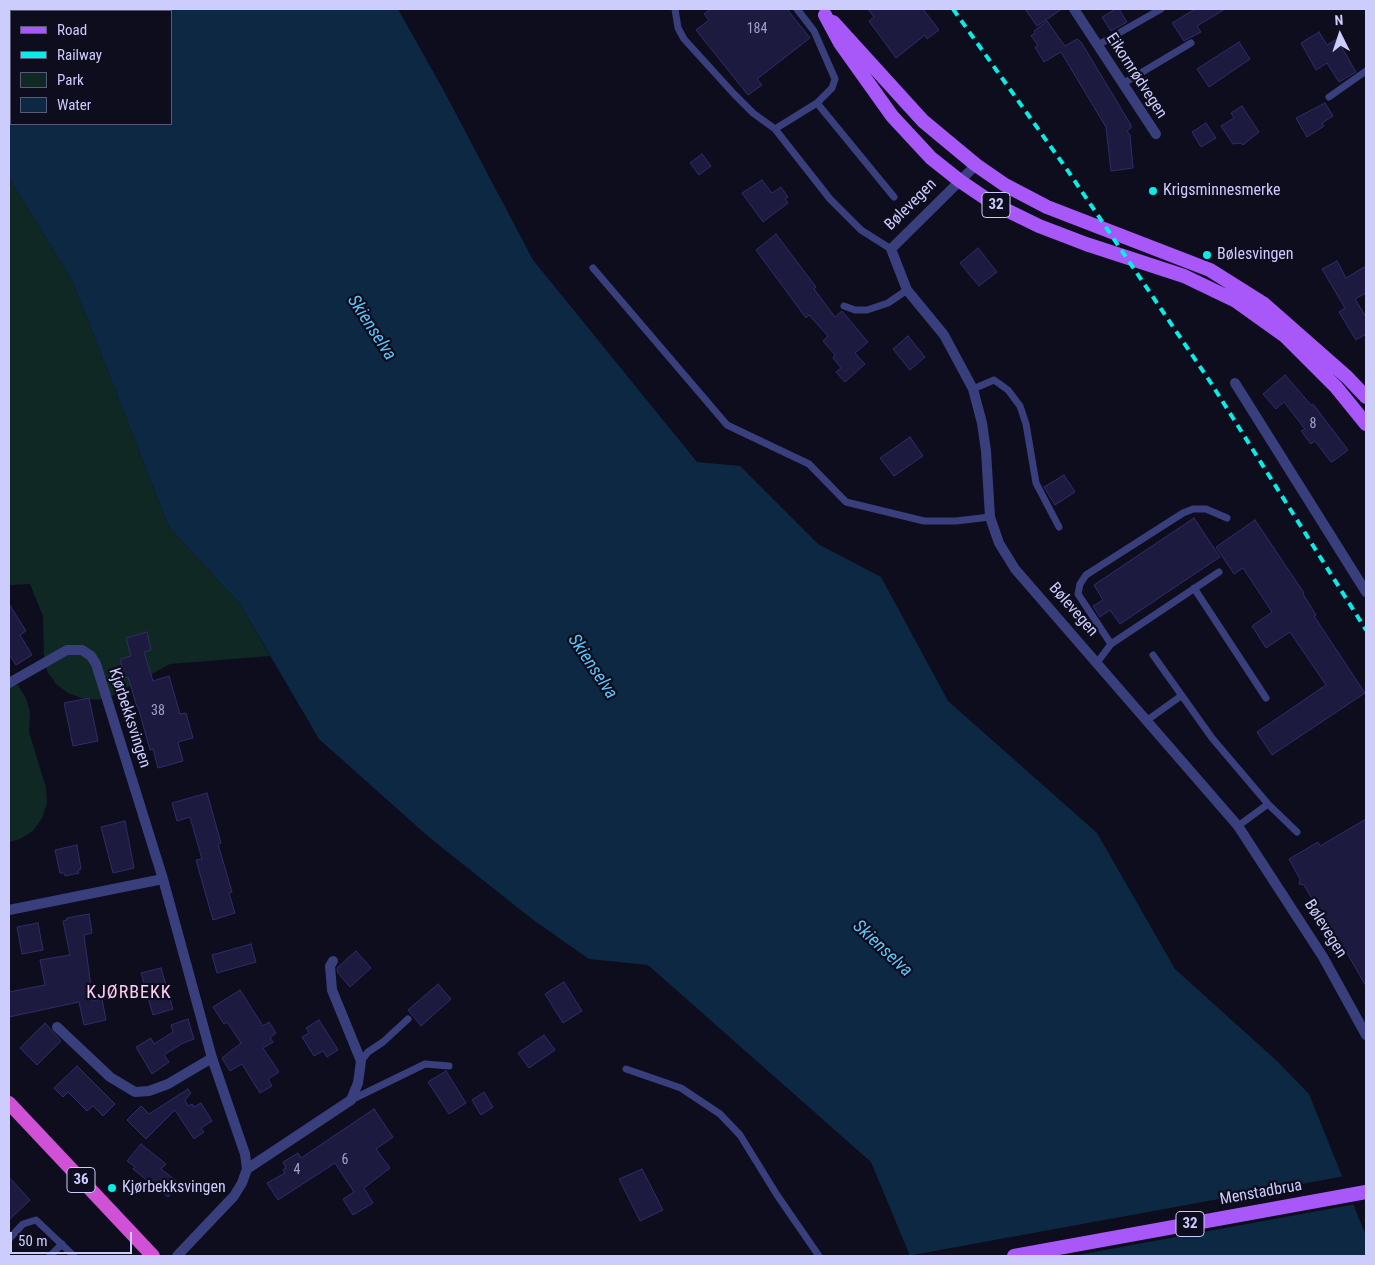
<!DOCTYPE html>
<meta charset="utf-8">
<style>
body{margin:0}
#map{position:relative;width:1375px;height:1265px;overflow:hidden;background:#0e0d1e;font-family:"Roboto Condensed",sans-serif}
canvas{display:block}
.frame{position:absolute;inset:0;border:10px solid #ccccfd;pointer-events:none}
.legend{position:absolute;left:10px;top:10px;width:162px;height:115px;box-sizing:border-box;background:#0e0d1e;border:1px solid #5a5977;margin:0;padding:6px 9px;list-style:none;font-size:15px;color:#ccccfd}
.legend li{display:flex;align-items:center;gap:10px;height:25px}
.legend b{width:25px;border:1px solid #5a5977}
.north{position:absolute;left:1315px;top:10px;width:50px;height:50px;-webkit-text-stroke:4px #0e0d1e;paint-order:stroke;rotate:356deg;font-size:14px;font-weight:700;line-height:20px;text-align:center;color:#ccccfd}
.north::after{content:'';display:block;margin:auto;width:18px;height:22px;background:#ccccfd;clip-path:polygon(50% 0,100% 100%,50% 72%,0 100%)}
.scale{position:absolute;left:10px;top:1232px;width:122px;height:22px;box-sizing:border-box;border:2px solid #ccccfd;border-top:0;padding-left:6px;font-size:15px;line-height:18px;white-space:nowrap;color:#ccccfd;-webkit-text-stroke:4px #0e0d1e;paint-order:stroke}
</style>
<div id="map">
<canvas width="1375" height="1265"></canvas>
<div class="frame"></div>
<ul class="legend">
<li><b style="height:6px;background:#a857f9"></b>Road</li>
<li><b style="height:6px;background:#08ede8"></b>Railway</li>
<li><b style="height:14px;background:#102824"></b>Park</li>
<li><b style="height:14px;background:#0d2842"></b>Water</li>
</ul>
<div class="north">N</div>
<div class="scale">50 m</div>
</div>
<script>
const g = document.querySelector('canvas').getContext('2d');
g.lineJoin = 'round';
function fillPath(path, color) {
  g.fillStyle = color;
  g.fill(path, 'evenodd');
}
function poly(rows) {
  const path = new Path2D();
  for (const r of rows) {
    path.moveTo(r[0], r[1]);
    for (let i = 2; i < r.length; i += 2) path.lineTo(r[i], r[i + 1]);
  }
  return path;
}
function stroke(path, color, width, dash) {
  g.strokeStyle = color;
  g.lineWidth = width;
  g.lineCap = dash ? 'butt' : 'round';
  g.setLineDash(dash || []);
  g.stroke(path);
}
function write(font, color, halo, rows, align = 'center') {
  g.font = font + ' "Roboto Condensed",sans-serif';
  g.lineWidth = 4.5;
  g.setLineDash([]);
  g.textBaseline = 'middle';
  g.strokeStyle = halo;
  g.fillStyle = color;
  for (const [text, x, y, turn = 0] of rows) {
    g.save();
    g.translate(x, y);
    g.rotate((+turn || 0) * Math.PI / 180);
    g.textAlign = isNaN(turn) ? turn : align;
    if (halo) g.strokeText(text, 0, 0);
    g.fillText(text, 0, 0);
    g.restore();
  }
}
fillPath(poly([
 [9,178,72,280,169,527,240,604,270,656,170,664,112,696,97,700,82,698,68,693,56,684,47,671,44,656,43,616,30,584,9,585],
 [9,679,18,685,26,698,30,713,29,732,46,788,47,803,42,818,33,831,20,839,9,842]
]), '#102824');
fillPath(poly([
 [9,9,398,9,445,93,533,260,697,462,740,466,818,544,881,577,948,701,1097,833,1175,969,1278,1062,1309,1094,1366,1236,1366,1256,910,1256,871,1162,648,965,589,959,532,919,430,838,319,739,240,604,169,527,72,280,9,178],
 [11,11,171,11,171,124,11,124]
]), '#0d2842');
fillPath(poly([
 [1345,1176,1356,1204,1072,1256,907,1256]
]), '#0e0d1e');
const building = poly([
 [711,9,787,9,810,38,757,79,762,85,748,95,696,30,709,20,704,14,711,9],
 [868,9,923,9,939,30,927,39,925,35,896,58,869,21,874,17,868,9],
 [1025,9,1062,9,1037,26,1025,9],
 [1116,9,1119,9,1127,22,1111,31,1102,17,1116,9],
 [1195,9,1225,9,1197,26,1201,32,1184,41,1172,23,1195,9],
 [1047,21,1065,46,1077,39,1081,42,1131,125,1131,128,1127,131,1130,135,1133,168,1111,171,1106,127,1061,52,1044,62,1035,47,1038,45,1031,36,1035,33,1034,31,1047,21],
 [1319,32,1327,45,1337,39,1356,72,1339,82,1327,63,1316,70,1301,43,1319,32],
 [1239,42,1250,59,1209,87,1197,69,1239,42],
 [1325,103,1333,116,1322,123,1324,126,1307,137,1296,118,1325,103],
 [1242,106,1259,132,1243,145,1241,143,1233,144,1221,126,1234,118,1231,113,1242,106],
 [1206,123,1216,138,1201,147,1192,132,1206,123],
 [702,154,711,166,699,175,690,163,702,154],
 [762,180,772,193,781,187,788,197,785,199,788,203,763,222,742,193,762,180],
 [776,234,816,287,814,289,835,317,842,311,868,342,855,353,865,364,845,382,836,372,841,368,833,358,835,355,823,341,828,336,809,315,806,318,756,250,776,234],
 [978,248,997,272,979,286,960,263,978,248],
 [1337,261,1346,278,1366,266,1366,293,1355,299,1366,317,1366,334,1356,340,1339,312,1345,308,1322,269,1337,261],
 [908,336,925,357,910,370,893,349,908,336],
 [1285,375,1311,405,1313,404,1348,450,1335,460,1331,462,1315,441,1311,444,1301,431,1305,429,1284,402,1276,409,1263,394,1285,375],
 [910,437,923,456,894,476,880,458,910,437],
 [1064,475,1075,492,1055,505,1044,487,1064,475],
 [1194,518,1220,557,1120,624,1110,610,1100,617,1093,606,1103,600,1094,585,1194,518],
 [1255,520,1304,593,1303,594,1316,615,1314,616,1365,693,1272,755,1257,732,1326,685,1290,632,1266,648,1252,626,1272,612,1243,568,1234,574,1216,547,1255,520],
 [9,604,26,631,20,635,32,655,16,665,9,654,9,604],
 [147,632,151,650,144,652,153,681,169,676,180,714,186,713,193,738,178,742,183,761,158,768,153,749,150,750,138,707,137,707,128,677,125,678,120,659,131,656,126,638,147,632],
 [89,698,98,741,73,746,64,703,89,698],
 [207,793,221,843,218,844,232,892,229,893,235,913,213,920,196,860,202,859,190,817,177,821,172,803,207,793],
 [1366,819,1366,986,1347,953,1345,955,1304,885,1299,884,1300,879,1289,859,1318,842,1320,846,1366,819],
 [125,821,134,868,113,873,101,827,125,821],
 [77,845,81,869,78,870,79,873,65,876,64,873,60,873,55,850,77,845],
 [89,914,92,933,84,935,93,1001,102,999,106,1020,84,1025,79,1002,9,1017,9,992,45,985,40,960,70,955,63,921,67,920,67,918,89,914],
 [38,923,43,950,22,954,17,927,38,923],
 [251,944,256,962,217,973,212,955,251,944],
 [356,951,371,968,350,987,338,973,337,968,356,951],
 [161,968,173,1009,153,1015,141,973,161,968],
 [564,982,582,1011,563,1023,545,994,564,982],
 [438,984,451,999,421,1026,408,1010,438,984],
 [240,990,263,1026,269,1022,276,1033,270,1038,273,1042,263,1048,279,1072,268,1079,272,1086,260,1093,242,1064,230,1071,222,1058,241,1043,227,1022,224,1024,213,1007,240,990],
 [188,1019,194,1039,183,1043,164,1055,169,1062,152,1074,136,1047,151,1038,154,1044,173,1032,171,1025,188,1019],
 [319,1020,338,1050,327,1057,323,1051,314,1056,302,1037,309,1033,306,1028,319,1020],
 [45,1023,61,1041,37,1065,20,1048,45,1023],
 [544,1035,555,1050,529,1068,518,1053,544,1035],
 [77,1066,115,1104,103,1116,93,1106,87,1111,68,1092,63,1097,54,1088,77,1066],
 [446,1071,466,1103,449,1114,428,1082,446,1071],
 [188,1089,191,1093,185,1100,188,1106,192,1104,194,1107,201,1103,212,1121,201,1128,204,1132,194,1139,175,1110,146,1139,127,1120,141,1106,149,1114,188,1089],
 [484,1092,493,1107,481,1115,472,1100,484,1092],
 [374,1109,393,1137,376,1149,390,1168,364,1188,373,1203,353,1215,343,1199,354,1192,335,1163,278,1200,267,1183,285,1173,283,1170,286,1168,283,1162,298,1153,301,1158,374,1109],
 [141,1144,166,1164,161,1169,179,1183,168,1197,133,1169,135,1167,127,1161,141,1144],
 [642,1169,663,1210,640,1221,619,1179,642,1169],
 [9,1177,30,1200,9,1220,9,1177]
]);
fillPath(building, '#1c1a3e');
stroke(building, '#312c6a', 1);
stroke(poly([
 [675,9,678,28,684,39,734,94,753,113,775,129,830,199,861,230,891,249],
 [1098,45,1161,9],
 [1124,83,1191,43],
 [1329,97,1366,71],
 [817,103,894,197],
 [775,129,817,103,832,88,835,79,814,31,797,9],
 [593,268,727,425,809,464,846,502,924,521,956,521,990,517],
 [844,306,855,310,867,310,888,303,907,290],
 [973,389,994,380,1008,390,1020,406,1026,424,1036,483,1059,527],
 [1194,588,1266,698],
 [1111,644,1078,594,1080,584,1086,575,1183,513,1193,509,1206,509,1227,518],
 [1153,655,1212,738,1268,804,1297,832],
 [1096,664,1111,644,1219,572],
 [1146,721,1181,696],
 [1238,826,1268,804],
 [361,1061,368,1052,383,1042,408,1019],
 [626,1069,681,1088,720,1114,740,1135,777,1195,819,1256],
 [351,1100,425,1064,449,1066],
 [9,1239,23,1224,36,1220,74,1256],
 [50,1256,62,1244]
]), '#393f7c', 7);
stroke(poly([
 [1074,9,1156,134],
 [976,165,891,249,907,290,944,335,973,389,982,423,986,451,990,517,999,543,1015,569,1238,826,1323,957,1366,1035],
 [1235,383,1366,592],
 [9,683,67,650,82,650,91,656,96,664,163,879,212,1058,245,1154,247,1169,242,1183,234,1196,177,1256],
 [9,910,163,879],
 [57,1027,110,1077,135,1092,149,1091,168,1084,212,1058],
 [247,1169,351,1100,358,1083,361,1061,332,990,330,966,333,961]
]), '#393f7c', 10);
stroke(poly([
 [825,15,840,43,892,116,931,158,960,181,994,204,1039,226,1086,244,1184,276,1236,301,1285,336,1336,387,1366,424],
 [833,22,923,121,976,165,1005,185,1047,207,1210,270,1264,304,1347,377,1366,397],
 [1014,1256,1366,1192]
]), '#a857f9', 14);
stroke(poly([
 [9,1103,153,1256]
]), '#d051d6', 14);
stroke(poly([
 [953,9,1068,171,1211,383,1366,630]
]), '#08ede8', 4, [8, 6]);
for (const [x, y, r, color] of [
 [1153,191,5,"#08ede8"],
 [1207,255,5,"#08ede8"],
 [112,1188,5,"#08ede8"]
]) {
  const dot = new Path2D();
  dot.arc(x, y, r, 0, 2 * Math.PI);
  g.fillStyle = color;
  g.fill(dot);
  stroke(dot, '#0e0d1e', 2);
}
write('14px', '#a0a0cd', null, [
 ["184",757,29],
 ["8",1313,424],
 ["38",158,711],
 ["6",345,1160],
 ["4",297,1170]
]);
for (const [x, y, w] of [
 [996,205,28],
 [81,1180,28],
 [1190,1224,28]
]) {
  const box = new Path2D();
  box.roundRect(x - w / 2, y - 12.5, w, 25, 4);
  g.fillStyle = '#0e0d1e';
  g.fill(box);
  stroke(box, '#ccccfd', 1);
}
write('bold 15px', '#ccccfd', null, [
 ["32",996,205],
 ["36",81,1180],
 ["32",1190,1224]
]);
write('16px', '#ccccfd', '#0e0d1e', [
 ["Eikornrødvegen",1136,76,57],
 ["Bølevegen",911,205,-45],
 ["Bølevegen",1073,610,49],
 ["Kjørbekksvingen",129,718,72],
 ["Bølevegen",1325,929,58],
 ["Menstadbrua",1261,1193,-10]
]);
write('16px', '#ccccfd', '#0e0d1e', [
 ["Krigsminnesmerke",1163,191],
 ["Bølesvingen",1217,255],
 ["Kjørbekksvingen",122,1188]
], 'left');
write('italic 18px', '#5dc4fa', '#0e0d1e', [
 ["Skienselva",371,328,57],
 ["Skienselva",592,667,56],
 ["Skienselva",882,949,43]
]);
g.letterSpacing = '1px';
write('18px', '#fdcef2', '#0e0d1e', [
 ["KJØRBEKK",129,993]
]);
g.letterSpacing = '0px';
</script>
